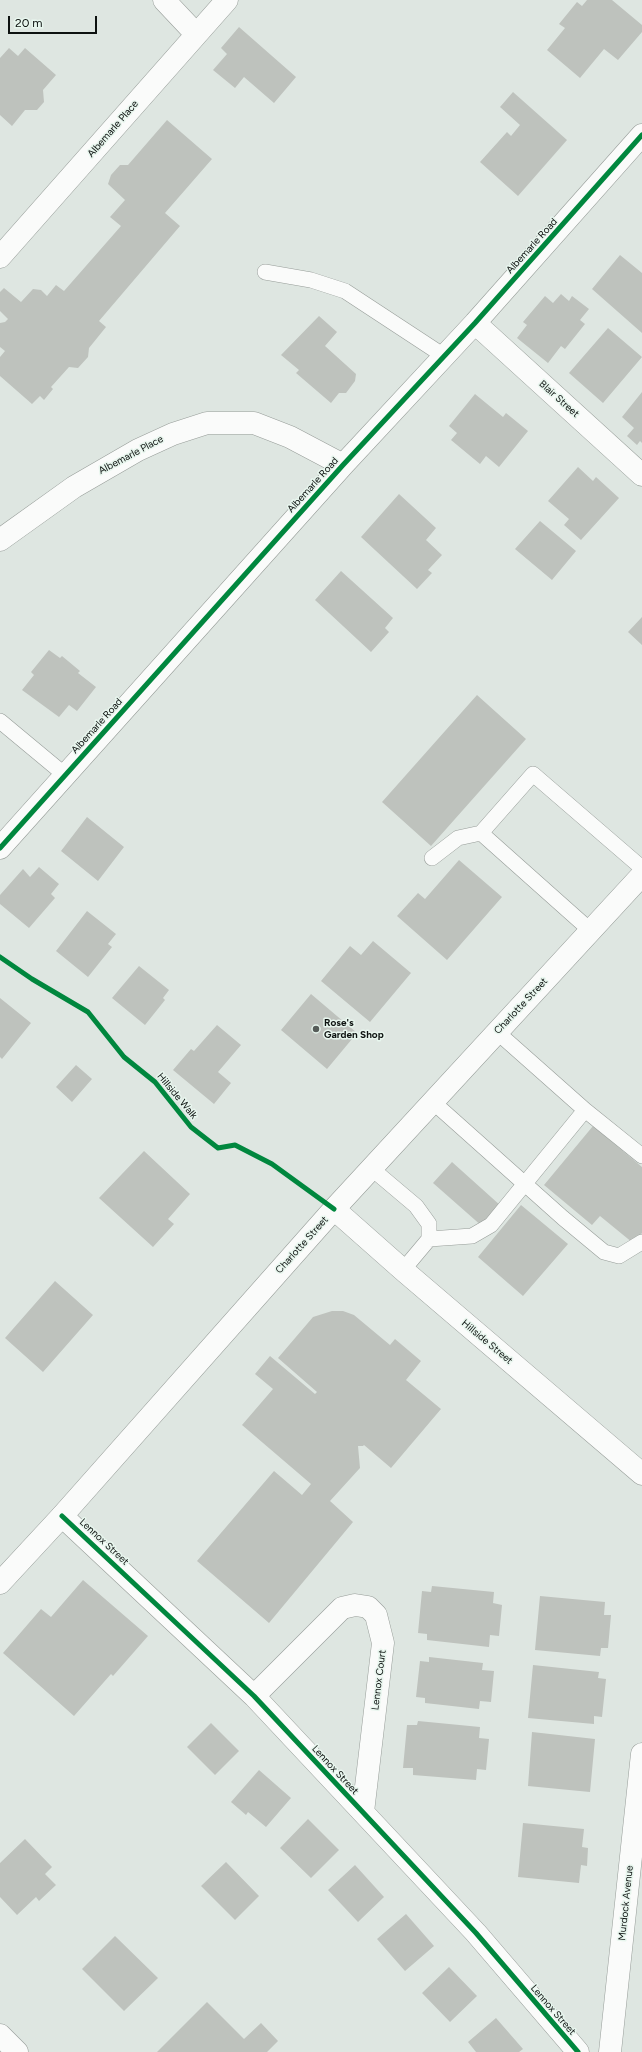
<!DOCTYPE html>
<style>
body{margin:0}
#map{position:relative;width:642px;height:2052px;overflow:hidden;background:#dee6e1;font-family:Figtree,sans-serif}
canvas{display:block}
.scale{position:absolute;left:8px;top:16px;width:89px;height:18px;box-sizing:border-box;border:2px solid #0d1210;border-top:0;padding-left:5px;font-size:12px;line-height:14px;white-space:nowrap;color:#0d1210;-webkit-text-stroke:3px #e8f6ee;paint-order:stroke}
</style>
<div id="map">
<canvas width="642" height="2052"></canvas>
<div class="scale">20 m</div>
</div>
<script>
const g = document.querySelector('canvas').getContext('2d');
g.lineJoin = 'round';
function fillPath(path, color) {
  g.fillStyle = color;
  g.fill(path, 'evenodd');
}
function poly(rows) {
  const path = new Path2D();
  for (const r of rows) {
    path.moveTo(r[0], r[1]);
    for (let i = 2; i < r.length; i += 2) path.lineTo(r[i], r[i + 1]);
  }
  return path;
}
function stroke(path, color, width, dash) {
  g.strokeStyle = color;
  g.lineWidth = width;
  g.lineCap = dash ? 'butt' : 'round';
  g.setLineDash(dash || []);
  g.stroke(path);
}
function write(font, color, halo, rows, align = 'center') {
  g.font = font + ' Figtree,sans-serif';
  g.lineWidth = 3;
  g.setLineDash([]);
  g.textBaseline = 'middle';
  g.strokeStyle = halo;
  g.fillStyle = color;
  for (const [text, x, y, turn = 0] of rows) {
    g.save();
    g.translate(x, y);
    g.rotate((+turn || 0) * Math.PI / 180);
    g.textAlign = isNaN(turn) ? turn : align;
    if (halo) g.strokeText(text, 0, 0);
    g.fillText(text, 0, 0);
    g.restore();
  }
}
fillPath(poly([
 [587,0,612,0,642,25,642,32,618,60,604,49,580,78,547,50,565,28,559,24,577,2,582,6],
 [239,27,296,77,274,103,244,77,235,88,213,70,227,54,221,48],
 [9,48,18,56,25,48,56,75,43,90,44,102,37,110,25,110,12,126,0,115,0,58],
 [513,92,567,140,518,196,480,162,507,132,511,136,520,125,500,107],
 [167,120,212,159,165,213,180,226,99,321,106,327,89,348,88,357,78,368,69,367,51,387,53,389,44,400,40,396,32,404,0,376,0,357,5,351,0,347,0,323,5,322,8,319,0,311,0,292,4,288,21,302,33,289,41,290,47,296,56,285,64,291,121,226,110,217,125,200,108,184,111,175,120,165,128,165],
 [620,255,642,273,642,333,592,289],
 [561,294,569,301,572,296,589,309,580,320,585,324,565,349,561,346,548,363,517,338,527,325,523,322,545,296,553,303],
 [319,316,337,332,325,346,356,374,355,381,346,393,339,393,331,403,296,373,299,370,281,355],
 [608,328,642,357,603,403,569,373],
 [642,392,642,443,640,441,637,445,627,436,634,428,622,417],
 [475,394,503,417,506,413,528,431,499,467,486,456,480,464,451,440,457,433,449,426],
 [578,467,593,481,596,477,619,498,581,540,564,525,569,519,548,501],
 [399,494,436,528,426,540,442,555,428,570,432,573,417,589,361,537],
 [540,521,576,551,552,580,515,549],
 [341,571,393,618,385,628,389,632,371,652,315,600],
 [642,617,642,645,628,632],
 [49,650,60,658,62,656,80,671,78,673,96,687,77,711,69,705,59,717,22,690,34,675,31,672],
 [477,695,526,739,431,846,382,802],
 [87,817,124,847,98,881,61,851],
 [459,860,502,897,447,960,397,916,418,893,425,899],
 [39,867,59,884,51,894,55,898,29,928,0,904,0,895,23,869,30,877],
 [87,911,116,934,108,944,112,947,88,977,56,951],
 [373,941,411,973,370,1022,321,981,350,946,361,955],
 [139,966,169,990,163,998,165,1000,145,1025,112,998],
 [311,994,357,1033,327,1069,281,1030],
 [0,998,31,1023,2,1059,0,1057],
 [217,1025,241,1045,218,1072,231,1083,214,1104,173,1070,191,1049,194,1051],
 [76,1065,92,1079,72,1102,56,1087],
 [593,1126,642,1167,642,1233,633,1243,600,1216,592,1225,544,1185],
 [144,1151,190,1194,168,1219,174,1224,153,1247,99,1198],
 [452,1162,501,1206,483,1227,433,1183],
 [521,1205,568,1244,523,1296,478,1257],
 [55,1281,93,1315,43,1372,5,1338],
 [332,1311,343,1311,354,1315,390,1345,395,1339,421,1361,406,1380,441,1409,391,1468,364,1445,363,1446,358,1446,360,1468,330,1501,353,1522,269,1623,197,1561,274,1471,302,1495,311,1484,242,1425,273,1389,255,1374,270,1356,315,1394,317,1392,278,1358,313,1317],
 [83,1580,148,1636,113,1676,111,1674,74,1716,3,1653,41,1609,51,1617],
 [432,1586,494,1592,493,1603,502,1605,499,1636,490,1635,489,1647,427,1640,427,1634,418,1633,422,1591,431,1592],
 [540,1596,605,1602,604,1615,611,1615,608,1648,601,1648,600,1656,535,1650],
 [429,1657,483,1663,482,1670,494,1671,491,1702,480,1701,479,1709,425,1703,425,1698,416,1697,420,1661,429,1662],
 [533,1665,599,1672,598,1678,606,1679,602,1717,594,1716,594,1724,528,1718],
 [418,1721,480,1727,479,1738,489,1739,486,1770,477,1769,476,1780,413,1775,413,1768,403,1768,407,1725,417,1725],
 [211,1723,239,1751,215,1775,187,1747],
 [532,1732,595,1739,590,1792,528,1786],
 [259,1770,291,1798,266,1827,248,1812,246,1815,231,1802],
 [308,1819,339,1850,311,1878,280,1848],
 [523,1823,584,1829,582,1847,588,1848,587,1866,581,1865,579,1883,518,1877],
 [25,1839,52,1867,45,1874,56,1885,39,1901,36,1897,17,1915,0,1897,0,1863],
 [226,1862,259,1896,235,1920,201,1886],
 [355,1865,384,1897,358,1922,328,1890],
 [406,1914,434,1946,405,1971,377,1939],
 [115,1936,158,1978,124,2011,82,1969],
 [449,1967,477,1996,450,2022,422,1993],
 [207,2002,244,2039,261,2023,278,2041,267,2052,157,2052],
 [496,2018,523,2049,519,2052,476,2052,468,2042]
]), '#bec2bd');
const service = poly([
 [265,272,311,280,345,291,444,356],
 [0,721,65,775],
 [432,858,458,838,481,833],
 [591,931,481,833,533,774,642,868],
 [497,1032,585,1110,642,1156],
 [433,1102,563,1218,604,1252,619,1256,642,1242],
 [371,1168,416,1206,429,1224,429,1239,403,1270],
 [429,1239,472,1236,491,1225,585,1110]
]);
const minor = poly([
 [164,0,196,34],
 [0,257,227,0],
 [475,323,642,475],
 [0,540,74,487,138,450,173,434,207,423,254,423,290,437,343,465],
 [0,848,343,465,475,323,642,135],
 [62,1516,254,1696,476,1933,578,2052],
 [254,1696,342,1608,355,1605,368,1607,376,1615,383,1643,363,1812]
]);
const tertiary = poly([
 [334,1209,403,1270,642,1474],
 [0,1583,62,1516,334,1209,642,875],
 [0,2035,17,2052],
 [610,2052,642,1754]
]);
stroke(service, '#969c98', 16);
stroke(minor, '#969c98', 23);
stroke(tertiary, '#969c98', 23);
stroke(poly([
 [0,957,32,979,88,1012,124,1057,155,1082,191,1127,218,1148,235,1145,272,1164,313,1193]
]), '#c9ccca', 2.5, [2, 3]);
stroke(service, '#fafbfa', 15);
stroke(minor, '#fafbfa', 22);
stroke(tertiary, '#fafbfa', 22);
stroke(poly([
 [0,848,343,465,475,323,642,135],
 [0,957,32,979,88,1012,124,1057,155,1082,191,1127,218,1148,235,1145,272,1164,334,1209],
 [62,1516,254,1696,476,1933,578,2052]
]), '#00873e', 5);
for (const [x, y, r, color] of [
 [316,1029,4,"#565c59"]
]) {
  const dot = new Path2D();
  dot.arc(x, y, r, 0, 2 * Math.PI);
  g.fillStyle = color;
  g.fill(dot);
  stroke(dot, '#e8f6ee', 1.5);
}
write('10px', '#0d1210', '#e8f6ee', [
 ["Albemarle Place",113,129,-49],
 ["Albemarle Road",532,246,-48],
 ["Blair Street",559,399,42],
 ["Albemarle Place",131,455,-28],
 ["Albemarle Road",313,485,-48],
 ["Albemarle Road",97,726,-48],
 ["Charlotte Street",521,1006,-47],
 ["Hillside Walk",177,1096,50],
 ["Charlotte Street",302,1245,-48],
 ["Hillside Street",487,1342,40],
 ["Lennox Street",104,1542,43],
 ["Lennox Court",379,1680,-83],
 ["Lennox Street",335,1770,47],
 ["Murdock Avenue",626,1903,-84],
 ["Lennox Street",553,2010,49]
]);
write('bold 10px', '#0d1210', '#e8f6ee', [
 ["Rose's",324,1023],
 ["Garden Shop",324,1035]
], 'left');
</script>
